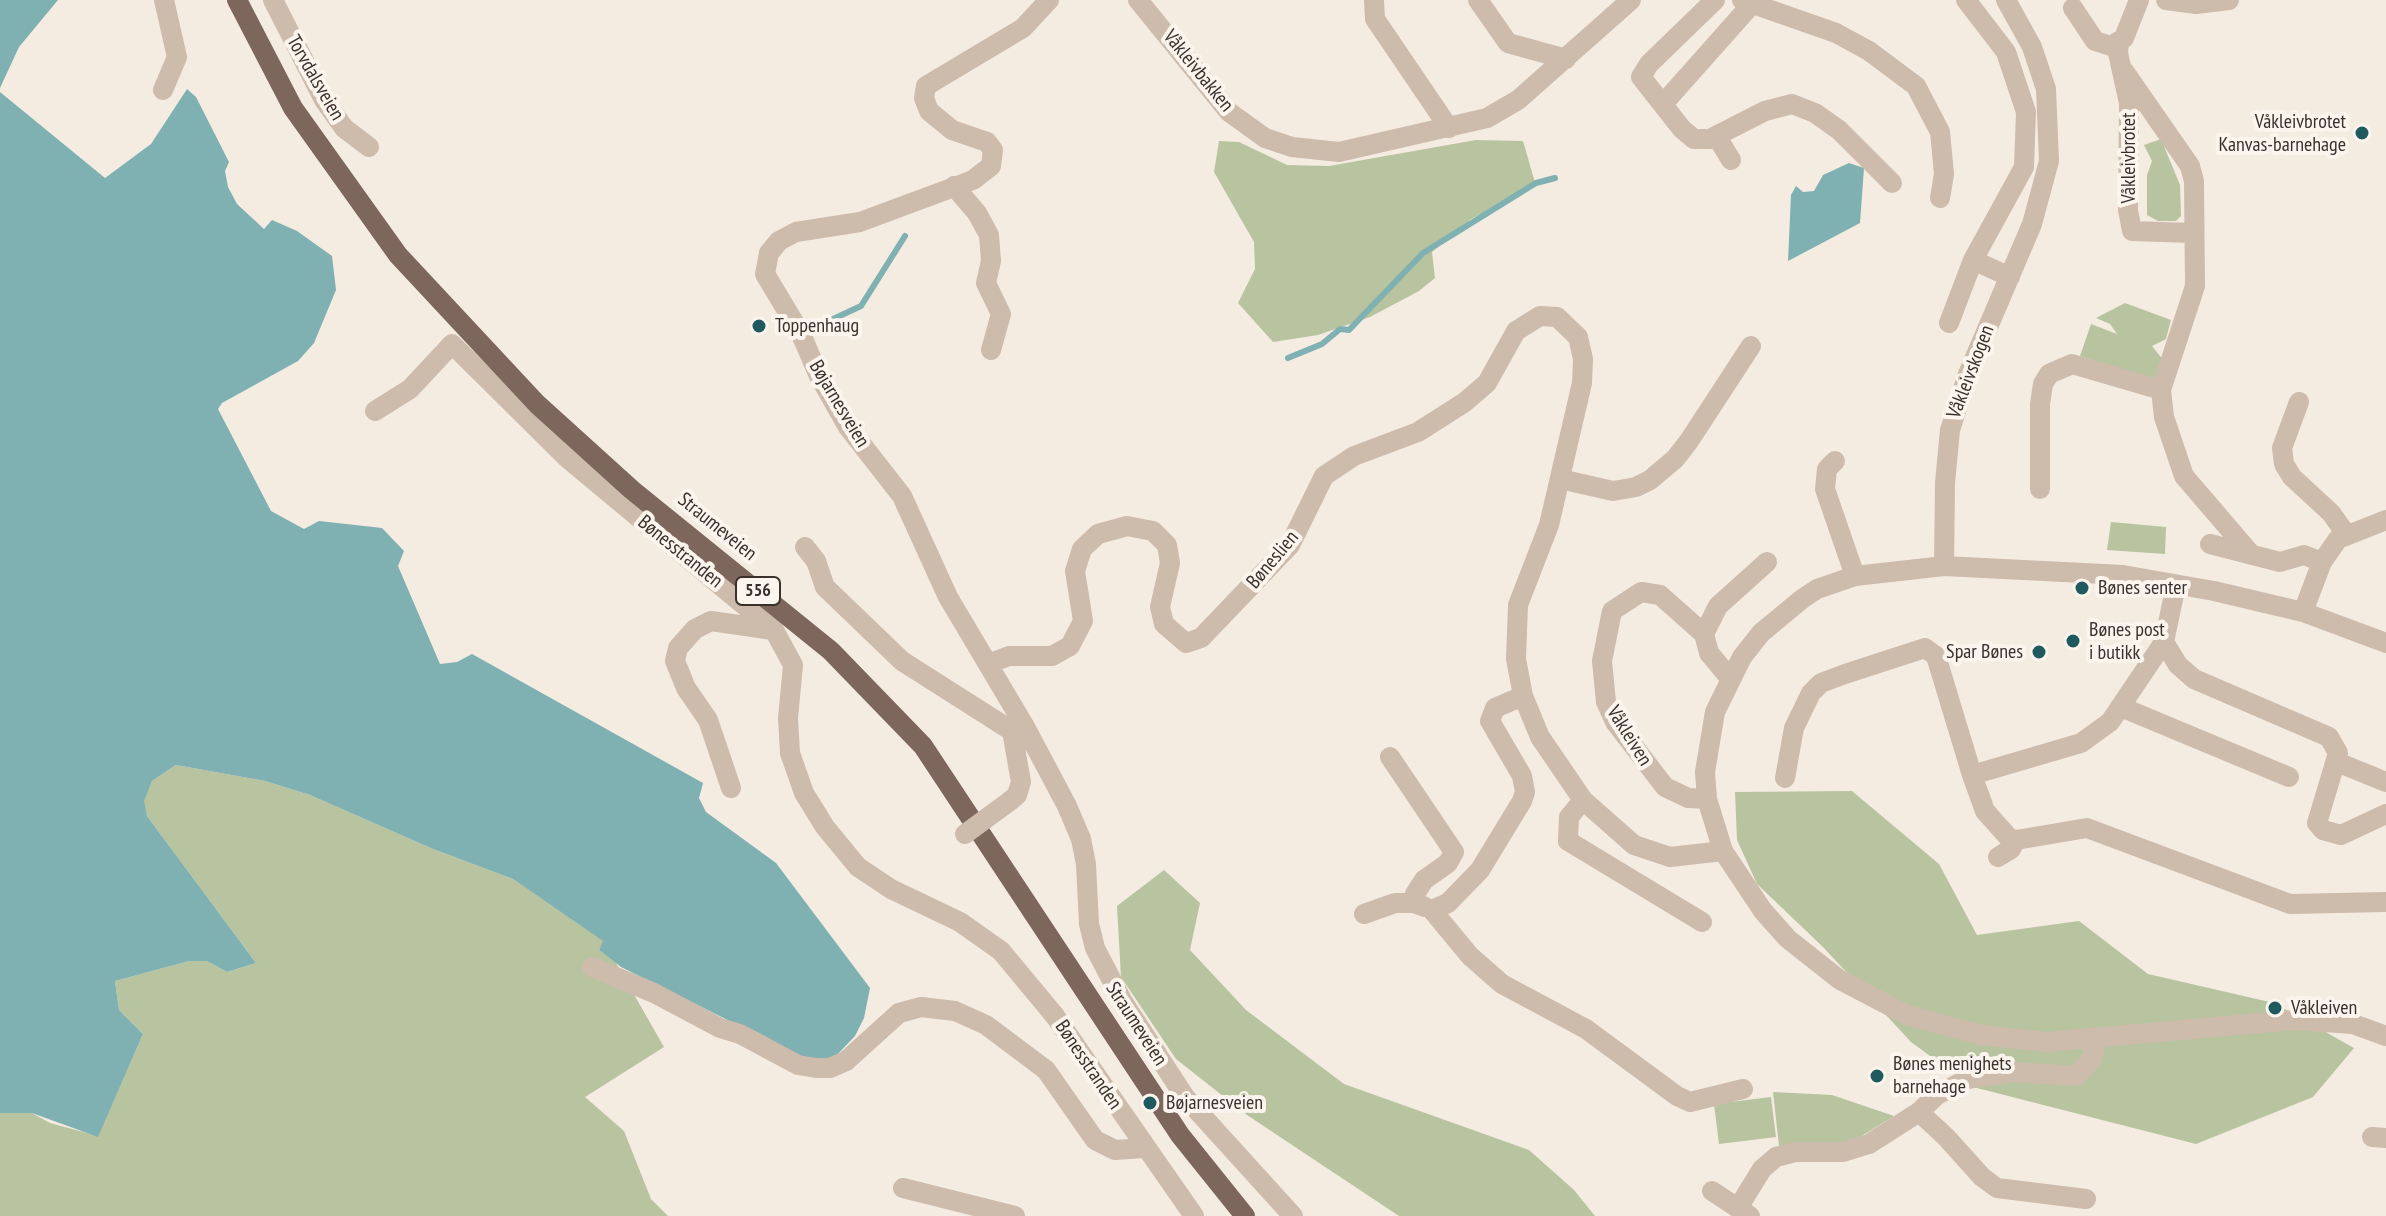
<!DOCTYPE html>
<meta charset="utf-8">
<style>
body{margin:0}
canvas{display:block;background:#f4ebe1}
</style>
<canvas width="2386" height="1216"></canvas>
<script>
const g = document.querySelector('canvas').getContext('2d');
g.lineJoin = 'round';
function fillPath(path, color) {
  g.fillStyle = color;
  g.fill(path, 'evenodd');
}
function poly(rows) {
  const path = new Path2D();
  for (const r of rows) {
    path.moveTo(r[0], r[1]);
    for (let i = 2; i < r.length; i += 2) path.lineTo(r[i], r[i + 1]);
  }
  return path;
}
function stroke(path, color, width, dash) {
  g.strokeStyle = color;
  g.lineWidth = width;
  g.lineCap = dash ? 'butt' : 'round';
  g.setLineDash(dash || []);
  g.stroke(path);
}
function write(font, color, halo, rows, align = 'center') {
  g.font = font + ' "PT Sans Narrow",sans-serif';
  g.lineWidth = 8;
  g.setLineDash([]);
  g.textBaseline = 'middle';
  g.strokeStyle = halo;
  g.fillStyle = color;
  for (const [text, x, y, turn = 0] of rows) {
    g.save();
    g.translate(x, y);
    g.rotate((+turn || 0) * Math.PI / 180);
    g.textAlign = isNaN(turn) ? turn : align;
    if (halo) g.strokeText(text, 0, 0);
    g.fillText(text, 0, 0);
    g.restore();
  }
}
fillPath(poly([
 [2161,139,2180,185,2181,216,2176,221,2158,221,2147,215,2147,175,2152,161,2144,145],
 [1476,140,1523,141,1536,186,1471,219,1432,252,1435,278,1419,291,1370,317,1318,335,1273,342,1238,303,1255,269,1254,242,1214,172,1219,141,1239,142,1287,165,1329,166],
 [2125,303,2171,320,2166,339,2152,346,2164,361,2160,375,2151,379,2080,356,2091,324,2117,334,2110,324,2096,318],
 [2111,522,2166,527,2165,554,2107,550],
 [176,765,265,781,310,795,433,849,513,879,604,941,599,950,616,963,664,1047,585,1097,624,1131,651,1199,668,1216,0,1216,0,1113,32,1113,50,1123,98,1136,143,1034,119,1010,115,981,189,961,207,961,227,972,256,963,147,816,143,801,152,781],
 [1852,791,1939,864,1977,935,2079,921,2148,974,2274,1003,2354,1048,2313,1097,2196,1144,1973,1087,1911,1042,1823,947,1757,884,1737,840,1735,792],
 [1164,870,1200,903,1190,950,1246,1010,1344,1084,1529,1150,1574,1190,1595,1216,1399,1216,1247,1115,1176,1059,1121,977,1117,906],
 [1773,1092,1832,1095,1894,1116,1847,1145,1779,1146],
 [1771,1097,1776,1137,1719,1144,1714,1104]
]), '#b8c4a0');
fillPath(poly([
 [0,0,58,0,19,47,0,88],
 [187,89,196,97,229,162,225,171,228,187,237,204,264,229,272,220,297,231,332,256,336,290,314,343,298,361,222,403,218,409,271,511,304,529,319,521,382,528,404,551,398,566,440,664,457,662,472,654,703,783,699,798,706,812,776,863,870,988,864,1018,855,1036,834,1058,823,1061,804,1058,621,967,599,950,603,941,513,879,433,849,310,795,265,781,176,765,152,781,144,801,147,816,256,963,227,972,207,961,189,961,115,981,119,1010,143,1034,98,1137,32,1113,0,1113,0,92,105,178,151,144],
 [1849,163,1864,168,1860,223,1788,261,1791,195,1796,186,1803,192,1814,191,1823,175]
]), '#7fb0b2');
stroke(poly([
 [803,333,861,306,905,236],
 [1288,358,1322,344,1340,329,1349,330,1423,253,1536,183,1555,178]
]), '#7fb0b2', 6);
stroke(poly([
 [273,0,324,100,344,128,369,147],
 [1049,0,1023,28,926,86,924,98,929,111,952,130,987,142,993,150,991,166,973,180,860,222,796,232,779,241,769,253,765,274,801,334,819,376,848,427,902,496,948,597,1024,725,1067,806,1081,839,1086,864,1089,924,1095,948,1123,1002,1185,1097,1293,1216],
 [1138,0,1229,112,1265,138,1292,147,1339,152,1487,118,1518,100,1631,0],
 [1374,0,1375,19,1449,128],
 [1478,0,1508,43,1566,59],
 [1715,0,1649,64,1641,77,1682,129,1694,139,1710,139,1765,111,1792,104,1815,113,1839,130,1892,183],
 [1742,0,1836,33,1869,51,1916,86,1940,132,1944,174,1940,198],
 [1966,0,2006,52,2026,112,2024,167,1973,260,2010,277],
 [2166,0,2196,4,2229,0],
 [2073,8,2095,41,2111,46,2124,38,2139,0],
 [2119,43,2118,53,2129,103,2128,210,2132,231,2193,233],
 [2124,71,2190,166,2194,181,2195,286,2161,390,2164,417,2184,476,2250,553],
 [163,90,177,57,164,0],
 [1663,104,1750,6],
 [1717,137,1731,160],
 [954,186,977,213,989,235,991,261,986,283,1001,314,991,350],
 [1949,323,1973,260],
 [2299,402,2282,448,2284,464,2292,477,2331,513,2346,534],
 [375,411,410,389,452,344,566,457,774,630,793,665,788,718,790,753,804,793,825,827,858,867,891,889,960,922,1001,951,1055,1016,1194,1216],
 [1835,461,1827,469,1825,489,1855,576],
 [1560,479,1613,491,1636,487,1650,480,1675,459,1689,441,1751,346],
 [2040,489,2040,404,2043,384,2049,374,2072,364,2161,390],
 [2210,544,2280,562,2304,555,2322,562],
 [805,547,816,561,825,587,902,661,1012,731,1024,725],
 [1944,566,1945,483,1950,430,1968,374,2032,224,2049,161,2046,89,2032,47,2006,0],
 [2176,585,2164,642,2110,722,2081,743,1972,775,1985,811,2009,838,2016,840,2087,828,2290,904,2386,902],
 [2303,612,2322,562,2338,539,2386,520],
 [1704,634,1718,606,1767,562],
 [2164,642,2178,665,2194,679,2329,737,2338,753,2317,823,2323,830,2341,835,2386,814],
 [2386,643,2303,612,2214,591,2123,575,1944,566,1855,576,1817,589,1802,599,1761,633,1742,657,1715,712,1705,772,1707,799,1723,851,1763,911,1788,939,1840,980,1907,1015,1981,1035,2047,1042,2294,1020,2353,1024,2386,1036],
 [988,664,1009,656,1052,656,1070,646,1083,621,1075,571,1082,549,1098,534,1127,526,1153,531,1167,545,1170,563,1160,607,1164,624,1186,643,1201,638,1290,545,1324,476,1354,456,1418,432,1465,402,1487,383,1516,331,1540,316,1557,317,1578,337,1583,359,1582,383,1549,525,1518,605,1516,659,1523,696,1540,737,1583,800,1634,845,1670,857,1723,851],
 [2121,707,2289,777],
 [1390,757,1454,852,1448,863,1424,880,1415,894,1414,903],
 [2337,762,2386,782],
 [1785,778,1794,728,1811,693,1821,683,1845,674,1925,648,1936,656,1972,775],
 [731,788,708,720,686,688,675,661,678,648,695,629,711,621,773,630],
 [1707,799,1688,798,1665,787,1615,722,1606,702,1602,661,1612,611,1641,592,1660,595,1704,634,1709,653,1729,677],
 [1583,800,1569,817,1568,841,1702,922],
 [1010,801,1017,795,1021,782,1012,731],
 [1998,857,2011,849,2016,840],
 [1432,910,1470,956,1502,984,1586,1029,1677,1096,1690,1102,1743,1089],
 [1432,910,1448,903,1480,870,1522,801,1525,792,1522,776,1490,721,1495,708,1523,696],
 [1364,914,1395,903,1414,903,1425,907],
 [592,967,654,993,720,1028,740,1034,798,1065,816,1068,830,1068,846,1061,899,1013,921,1007,955,1011,986,1025,1046,1070,1095,1140,1115,1150,1144,1148],
 [1919,1112,1946,1137,1982,1177,1997,1188,2086,1199],
 [2372,1137,2386,1138],
 [903,1188,1015,1216],
 [1712,1191,1750,1216],
 [1738,1208,1762,1169,1776,1157,1795,1152,1843,1152,1869,1144,1919,1112,1937,1095,1967,1079,2013,1072,2077,1076,2092,1058,2097,1039]
]), '#cdbbac', 20);
stroke(poly([
 [237,0,293,108,398,255,537,404,632,490,831,651,923,746,1180,1135,1245,1216]
]), '#7d675c', 20);
stroke(poly([
 [965,834,1010,801]
]), '#cdbbac', 20);
for (const [x, y, r, color] of [
 [2362,133,8,"#1f5a5e"],
 [759,326,8,"#1f5a5e"],
 [2082,588,8,"#1f5a5e"],
 [2073,641,8,"#1f5a5e"],
 [2039,652,8,"#1f5a5e"],
 [2275,1008,8,"#1f5a5e"],
 [1877,1076,8,"#1f5a5e"],
 [1150,1103,8,"#1f5a5e"]
]) {
  const dot = new Path2D();
  dot.arc(x, y, r, 0, 2 * Math.PI);
  g.fillStyle = color;
  g.fill(dot);
  stroke(dot, '#fbf5ee', 3);
}
for (const [x, y, w] of [
 [758,591,44]
]) {
  const box = new Path2D();
  box.roundRect(x - w / 2, y - 14, w, 28, 6);
  g.fillStyle = '#fbf5ee';
  g.fill(box);
  stroke(box, '#3b302b', 2);
}
write('bold 18px', '#3b302b', null, [
 ["556",758,591]
]);
write('20px', '#3b302b', '#fbf5ee', [
 ["Våkleivbakken",1198,71,51],
 ["Torvdalsveien",315,78,60],
 ["Våkleivbrotet",2129,158,-90],
 ["Våkleivskogen",1971,372,-69],
 ["Bøjarnesveien",839,404,59],
 ["Straumeveien",717,527,39],
 ["Bønesstranden",680,552,39],
 ["Bøneslien",1273,560,-50],
 ["Våkleiven",1629,736,58],
 ["Straumeveien",1136,1024,57],
 ["Bønesstranden",1088,1065,56]
]);
write('20px', '#3b302b', '#fbf5ee', [
 ["Våkleivbrotet",2346,122,"right"],
 ["Kanvas-barnehage",2346,145,"right"],
 ["Toppenhaug",775,326],
 ["Bønes senter",2098,588],
 ["Bønes post",2089,630],
 ["i butikk",2089,653],
 ["Spar Bønes",2023,652,"right"],
 ["Våkleiven",2291,1008],
 ["Bønes menighets",1893,1064],
 ["barnehage",1893,1087],
 ["Bøjarnesveien",1166,1103]
], 'left');
</script>
